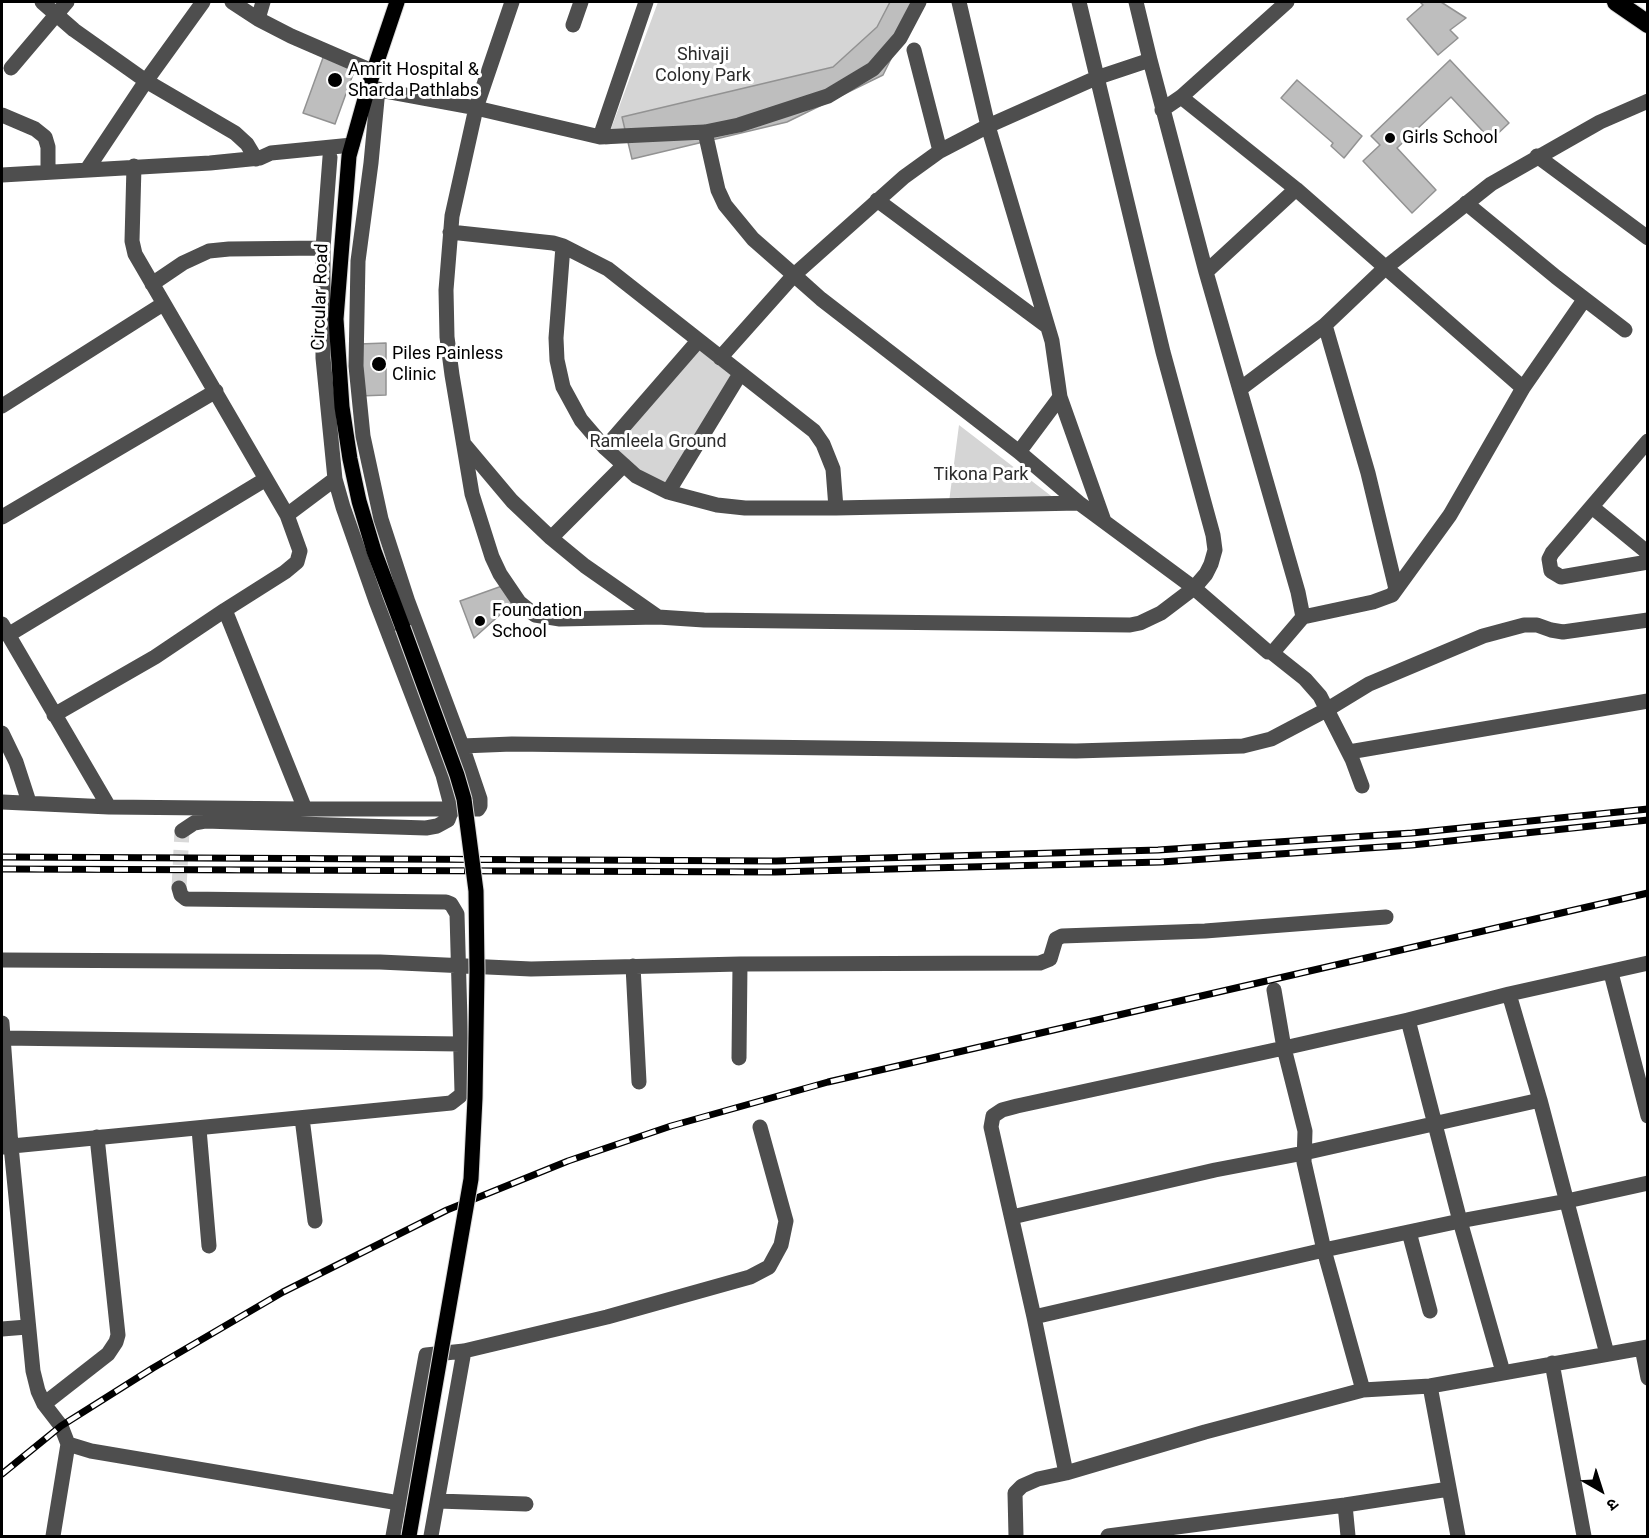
<!DOCTYPE html>
<meta charset="utf-8">
<style>
body{margin:0}
#map{position:relative;width:1649px;height:1538px;overflow:hidden;background:#fff;font-family:Roboto,"Noto Sans Devanagari",sans-serif}
canvas{display:block}
.frame{position:absolute;inset:0;border:3px solid #000;pointer-events:none}
.north{position:absolute;left:1571px;top:1460px;width:60px;height:60px;-webkit-text-stroke:4px #fff;paint-order:stroke;rotate:141deg;font-size:16px;font-weight:700;line-height:24px;text-align:center;color:#000}
.north::after{content:'';display:block;margin:auto;width:21px;height:27px;background:#000;clip-path:polygon(50% 0,100% 100%,50% 72%,0 100%)}
</style>
<div id="map">
<canvas width="1649" height="1538"></canvas>
<div class="frame"></div>
<div class="north">उ</div>
</div>
<script>
const g = document.querySelector('canvas').getContext('2d');
g.lineJoin = 'round';
function fillPath(path, color) {
  g.fillStyle = color;
  g.fill(path, 'evenodd');
}
function poly(rows) {
  const path = new Path2D();
  for (const r of rows) {
    path.moveTo(r[0], r[1]);
    for (let i = 2; i < r.length; i += 2) path.lineTo(r[i], r[i + 1]);
  }
  return path;
}
function stroke(path, color, width, dash) {
  g.strokeStyle = color;
  g.lineWidth = width;
  g.lineCap = dash ? 'butt' : 'round';
  g.setLineDash(dash || []);
  g.stroke(path);
}
function write(font, color, halo, rows, align = 'center') {
  g.font = font + ' Roboto,sans-serif';
  g.lineWidth = 6;
  g.setLineDash([]);
  g.textBaseline = 'middle';
  g.strokeStyle = halo;
  g.fillStyle = color;
  for (const [text, x, y, turn = 0] of rows) {
    g.save();
    g.translate(x, y);
    g.rotate((+turn || 0) * Math.PI / 180);
    g.textAlign = isNaN(turn) ? turn : align;
    if (halo) g.strokeText(text, 0, 0);
    g.fillText(text, 0, 0);
    g.restore();
  }
}
fillPath(poly([
 [658,2,918,2,900,38,713,129,605,145],
 [699,346,736,375,666,489,611,448],
 [959,425,1059,502,949,502]
]), '#d5d5d5');
const building = poly([
 [890,2,919,2,883,75,787,122,632,159,622,117,833,67,877,27,890,2],
 [1420,2,1441,2,1466,18,1450,30,1458,38,1438,55,1407,19,1423,5,1420,2],
 [324,55,356,66,335,124,303,113,324,55],
 [1450,60,1509,123,1491,140,1451,97,1397,148,1436,190,1412,213,1363,161,1380,145,1371,136,1450,60],
 [1297,80,1362,136,1344,158,1331,146,1333,143,1281,98,1297,80],
 [386,343,386,395,359,396,359,344,386,343],
 [502,586,513,603,474,638,460,601,502,586]
]);
fillPath(building, '#bebebe');
stroke(building, '#929292', 1.5);
stroke(poly([
 [179,888,182,831]
]), '#d9d9d9', 15, [15, 8]);
const major = poly([
 [397,2,368,88,349,156,336,319,342,407,350,459,359,501,374,551,403,628]
]);
const highway = poly([
 [1616,2,1648,24]
]);
stroke(major, '#dbdbdb', 17);
stroke(highway, '#dbdbdb', 20);
stroke(poly([
 [42,2,74,30,146,81,235,133,247,144,256,159],
 [232,2,258,19,291,36,374,72],
 [512,2,476,108,452,216,446,290,447,337,452,375,472,494,492,557,500,574,519,602,535,615,560,619,658,617,704,620,1130,625,1140,623,1161,613,1194,588,1206,574,1211,564,1215,550,1213,535,1163,352,1079,2],
 [959,2,988,126,1052,341,1060,397,1104,521],
 [1136,2,1150,60],
 [258,19,263,2],
 [573,25,581,2],
 [914,50,940,151],
 [11,68,67,2],
 [368,88,476,108,600,137,705,132,739,125,828,96,873,69,900,38,919,2],
 [1181,97,1296,189,1523,388],
 [1162,110,1181,97,1287,2],
 [2,115,35,129,45,137,48,147,48,172],
 [705,132,718,190,725,205,753,239,794,275,821,299,1019,452,1079,503,1194,588,1268,652,1274,651,1303,617,1298,592,1206,272,1150,60,1096,78,988,126,940,151,904,177,794,275,720,358],
 [600,137,646,2],
 [1537,156,1648,238],
 [88,168,146,81,203,2],
 [2,175,210,163,260,158,271,153,352,145],
 [877,200,1048,327],
 [1466,203,1556,277,1625,330],
 [450,232,553,243,563,246,608,269,814,431,823,444,833,469,836,508],
 [563,246,556,338,557,360,563,387,581,420,605,448,636,476,668,492,717,505,745,508,836,508,1079,503],
 [1206,272,1296,189],
 [152,284,183,263,209,251,229,249,323,248],
 [1325,325,1368,473,1396,589],
 [1240,389,1325,325,1385,268,1491,184,1600,122,1648,101],
 [2,406,163,304],
 [1648,441,1552,553,1549,559,1551,571,1561,577,1648,562],
 [464,444,512,501,551,538,585,566,658,617],
 [605,448,698,341],
 [1019,452,1060,397],
 [668,492,740,374],
 [1592,507,1648,553],
 [287,515,335,479],
 [2,517,216,391],
 [551,538,624,465],
 [225,610,305,809],
 [1303,617,1373,602,1392,595,1450,515,1523,388,1584,300],
 [2,624,109,807],
 [8,635,266,479],
 [1271,652,1305,679,1320,696,1352,759,1362,786],
 [54,715,155,657,225,610,285,572,297,562,300,551,287,515,135,254,132,241,134,166],
 [2,733,16,762,29,802],
 [462,746,512,744,1076,751,1243,746,1271,739,1328,709,1369,684,1483,636,1524,625,1537,625,1551,630,1563,632,1648,620],
 [1349,752,1648,701],
 [2,802,109,807,305,809,478,809,480,806,480,799,462,746,408,602,381,519,363,436,356,366,358,261,371,163,378,89],
 [182,831,194,823,205,821,426,828,437,826,448,820,452,809,443,775,376,601,343,507,335,479,323,358,323,248,330,157],
 [2,960,380,962,531,969,740,964,1040,963,1050,959,1056,939,1062,936,1205,931,1386,917],
 [633,966,639,1082],
 [1611,973,1648,1116],
 [1274,990,1284,1048,1305,1131,1304,1162,1324,1250,1363,1390],
 [1509,994,1540,1100,1607,1354],
 [1408,1020,1460,1221,1503,1372],
 [2,1023,11,1146,33,1371,38,1391,44,1404,61,1426,68,1444,53,1536],
 [2,1038,461,1044],
 [739,1058,740,964],
 [302,1118,315,1221],
 [199,1129,209,1246],
 [2,1147,451,1103,460,1096,462,1092,457,914,451,904,446,902,186,899,181,895,179,888],
 [1012,1217,1215,1170,1304,1153,1540,1100],
 [1409,1232,1430,1311],
 [1034,1317,1324,1250,1460,1221,1567,1201,1648,1183],
 [2,1329,27,1327],
 [1642,1348,1648,1378],
 [1552,1363,1584,1536],
 [1430,1386,1458,1536],
 [44,1404,108,1354,116,1342,118,1335,97,1137],
 [68,1444,91,1451,399,1503],
 [1066,1473,1034,1317,991,1127,993,1116,1002,1110,1017,1106,1284,1048,1408,1020,1509,994,1648,963],
 [438,1501,526,1504],
 [1345,1505,1348,1536],
 [393,1536,426,1355,464,1351,607,1317,750,1277,769,1267,781,1245,786,1221,760,1127],
 [431,1536,464,1351],
 [1016,1536,1015,1493,1022,1486,1038,1479,1066,1473,1205,1432,1363,1390,1430,1386,1648,1347],
 [1108,1536,1345,1505,1449,1489]
]), '#4e4e4e', 15);
stroke(major, '#000', 15);
stroke(highway, '#000', 18);
const rail = poly([
 [2,857,776,861,1158,850,1412,833,1648,809],
 [2,869,775,872,1161,862,1412,845,1648,820],
 [2,1474,61,1426,153,1368,283,1292,447,1210,568,1161,671,1126,828,1082,1648,893]
]);
stroke(rail, '#000', 7);
stroke(rail, '#fff', 4.5, [14]);
const majorBridge = poly([
 [403,628,457,775,464,799,476,891,477,971,475,1098,471,1179,409,1536]
]);
stroke(majorBridge, '#dbdbdb', 17, []);
stroke(majorBridge, '#000', 15);
for (const [x, y, r, color] of [
 [335,80,8,"#000"],
 [1390,138,6,"#000"],
 [379,364,8,"#000"],
 [480,621,6,"#000"]
]) {
  const dot = new Path2D();
  dot.arc(x, y, r, 0, 2 * Math.PI);
  g.fillStyle = color;
  g.fill(dot);
  stroke(dot, '#fff', 2);
}
write('18px', '#2c2c2c', '#fff', [
 ["Shivaji",703,55],
 ["Colony Park",703,76],
 ["Ramleela Ground",658,442],
 ["Tikona Park",981,475]
]);
write('18px', '#000', '#fff', [
 ["Amrit Hospital &",348,70],
 ["Sharda Pathlabs",348,91],
 ["Girls School",1402,138],
 ["Piles Painless",392,354],
 ["Clinic",392,375],
 ["Foundation",492,611],
 ["School",492,632]
], 'left');
write('18px', '#000', '#fff', [
 ["Circular Road",321,297,-88]
]);
</script>
